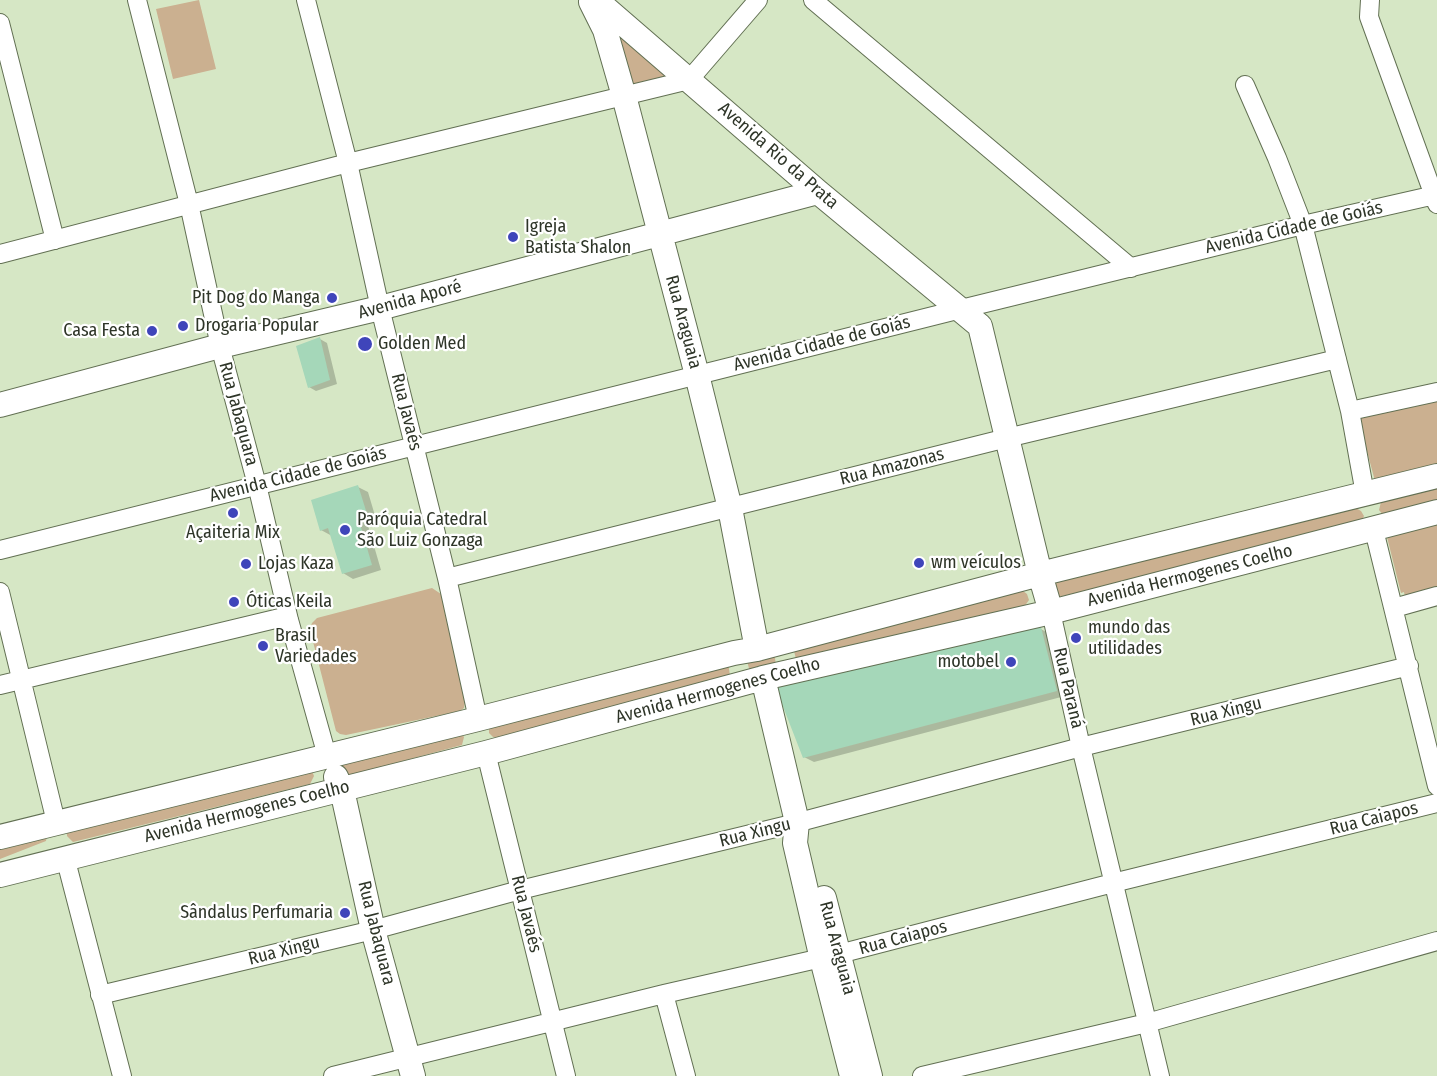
<!DOCTYPE html>
<meta charset="utf-8">
<style>
body{margin:0}
canvas{display:block;background:#d6e7c5}
</style>
<canvas width="1437" height="1076"></canvas>
<script>
const g = document.querySelector('canvas').getContext('2d');
g.lineJoin = 'round';
function fillPath(path, color) {
  g.fillStyle = color;
  g.fill(path, 'evenodd');
}
function poly(rows) {
  const path = new Path2D();
  for (const r of rows) {
    path.moveTo(r[0], r[1]);
    for (let i = 2; i < r.length; i += 2) path.lineTo(r[i], r[i + 1]);
  }
  return path;
}
function stroke(path, color, width, dash) {
  g.strokeStyle = color;
  g.lineWidth = width;
  g.lineCap = dash ? 'butt' : 'round';
  g.setLineDash(dash || []);
  g.stroke(path);
}
function write(font, color, halo, rows, align = 'center') {
  g.font = font + ' "Fira Sans Condensed",sans-serif';
  g.lineWidth = 4.5;
  g.setLineDash([]);
  g.textBaseline = 'middle';
  g.strokeStyle = halo;
  g.fillStyle = color;
  for (const [text, x, y, turn = 0] of rows) {
    g.save();
    g.translate(x, y);
    g.rotate((+turn || 0) * Math.PI / 180);
    g.textAlign = isNaN(turn) ? turn : align;
    if (halo) g.strokeText(text, 0, 0);
    g.fillText(text, 0, 0);
    g.restore();
  }
}
fillPath(poly([
 [199,0,216,69,173,79,156,9],
 [622,35,666,75,665,77,636,85,632,83,615,38],
 [1437,397,1437,464,1375,481,1358,418],
 [1437,488,1437,501,1383,515,1379,510,1381,502],
 [1356,508,1361,511,1364,516,1360,525,1058,597,1055,582],
 [1437,521,1437,588,1405,597,1404,592,1401,593,1387,537],
 [432,588,441,594,465,702,464,708,460,711,346,735,340,734,336,731,310,630,312,623,317,618],
 [1023,591,1027,594,1029,600,1024,607,797,663,793,647],
 [772,653,775,658,776,666,750,672,747,661],
 [728,662,730,676,498,738,493,737,489,733,489,727],
 [461,733,464,737,462,745,351,775,346,774,343,769,343,764],
 [312,771,314,776,310,784,73,842,67,836,67,832],
 [47,835,46,841,0,859,0,842]
]), '#cbb090');
fillPath(poly([
 [320,339,327,343,337,384,316,391,309,387],
 [358,487,368,492,376,519,367,522,381,570,353,579,343,573,332,536,321,530],
 [1041,629,1051,635,1065,696,814,762,804,757]
]), '#0003');
fillPath(poly([
 [320,337,330,380,308,388,296,346],
 [358,485,367,514,358,517,372,565,342,574,328,528,320,531,311,500],
 [1041,627,1057,691,803,758,775,686]
]), '#a5d7b9');
const minor = poly([
 [137,0,189,204,220,346,257,485,289,620,327,756],
 [306,0,348,163,380,308,447,578,478,719],
 [813,0,1131,268],
 [1370,0,1369,17,1437,204],
 [0,23,55,240],
 [1245,85,1277,158,1303,225,1350,411,1365,494],
 [0,254,348,163,689,80,758,0],
 [1350,411,1437,392],
 [1374,530,1437,786],
 [0,550,961,309,1303,225,1435,195],
 [447,578,1007,438,1337,359],
 [0,592,56,822],
 [1394,608,1437,596],
 [1051,612,1081,747,1160,1076],
 [0,685,288,616],
 [486,753,566,1076],
 [65,857,122,1076],
 [664,994,686,1076],
 [100,995,373,930,520,890,792,824,1081,747,1409,666],
 [333,1076,664,994,839,954,1113,883,1437,803],
 [922,1076,1147,1023,1437,941]
]);
const major = poly([
 [596,0,818,192,980,326,1040,574,1051,612],
 [591,2,605,30,624,96,697,375,730,508,757,649],
 [0,405,220,346,380,308,818,192],
 [763,678,797,822,795,843,822,959,852,1076],
 [336,777,342,790,373,930,413,1076],
 [0,837,478,719,734,653,757,649,1040,574,1437,476],
 [0,875,486,753,763,678,1051,612,1437,512],
 [824,898,870,1076]
]);
stroke(minor, '#627053', 20);
stroke(major, '#627053', 26);
stroke(minor, '#fff', 18);
stroke(major, '#fff', 24);
for (const [x, y, r, color] of [
 [513,237,6,"#3f45ba"],
 [332,298,6,"#3f45ba"],
 [183,326,6,"#3f45ba"],
 [152,331,6,"#3f45ba"],
 [365,344,8,"#3f45ba"],
 [233,513,6,"#3f45ba"],
 [345,530,6,"#3f45ba"],
 [919,563,6,"#3f45ba"],
 [246,564,6,"#3f45ba"],
 [234,602,6,"#3f45ba"],
 [1076,638,6,"#3f45ba"],
 [263,646,6,"#3f45ba"],
 [1011,662,6,"#3f45ba"],
 [345,913,6,"#3f45ba"]
]) {
  const dot = new Path2D();
  dot.arc(x, y, r, 0, 2 * Math.PI);
  g.fillStyle = color;
  g.fill(dot);
  stroke(dot, '#fff', 2);
}
write('18px', '#2e3528', '#fff', [
 ["Avenida Rio da Prata",778,156,41],
 ["Avenida Cidade de Goiás",1294,228,-13],
 ["Avenida Aporé",410,300,-15],
 ["Rua Araguaia",683,322,75],
 ["Avenida Cidade de Goiás",822,344,-14],
 ["Rua Javaés",406,412,76],
 ["Rua Jabaquara",238,414,75],
 ["Rua Amazonas",892,467,-14],
 ["Avenida Cidade de Goiás",298,475,-14],
 ["Avenida Hermogenes Coelho",1190,576,-14],
 ["Rua Paraná",1068,688,77],
 ["Avenida Hermogenes Coelho",718,691,-15],
 ["Rua Xingu",1226,712,-14],
 ["Avenida Hermogenes Coelho",247,812,-14],
 ["Rua Caiapos",1374,819,-14],
 ["Rua Xingu",755,833,-14],
 ["Rua Javaés",526,914,76],
 ["Rua Jabaquara",376,933,76],
 ["Rua Caiapos",903,938,-15],
 ["Rua Araguaia",837,948,75],
 ["Rua Xingu",284,951,-14]
]);
write('18px', '#2e3528', '#fff', [
 ["Igreja",525,227],
 ["Batista Shalon",525,248],
 ["Pit Dog do Manga",320,298,"right"],
 ["Drogaria Popular",195,326],
 ["Casa Festa",140,331,"right"],
 ["Golden Med",378,344],
 ["Paróquia Catedral",357,520],
 ["São Luiz Gonzaga",357,541],
 ["Açaiteria Mix",233,533,"center"],
 ["wm veículos",931,563],
 ["Lojas Kaza",258,564],
 ["Óticas Keila",246,602],
 ["mundo das",1088,628],
 ["utilidades",1088,649],
 ["Brasil",275,636],
 ["Variedades",275,657],
 ["motobel",999,662,"right"],
 ["Sândalus Perfumaria",333,913,"right"]
], 'left');
</script>
